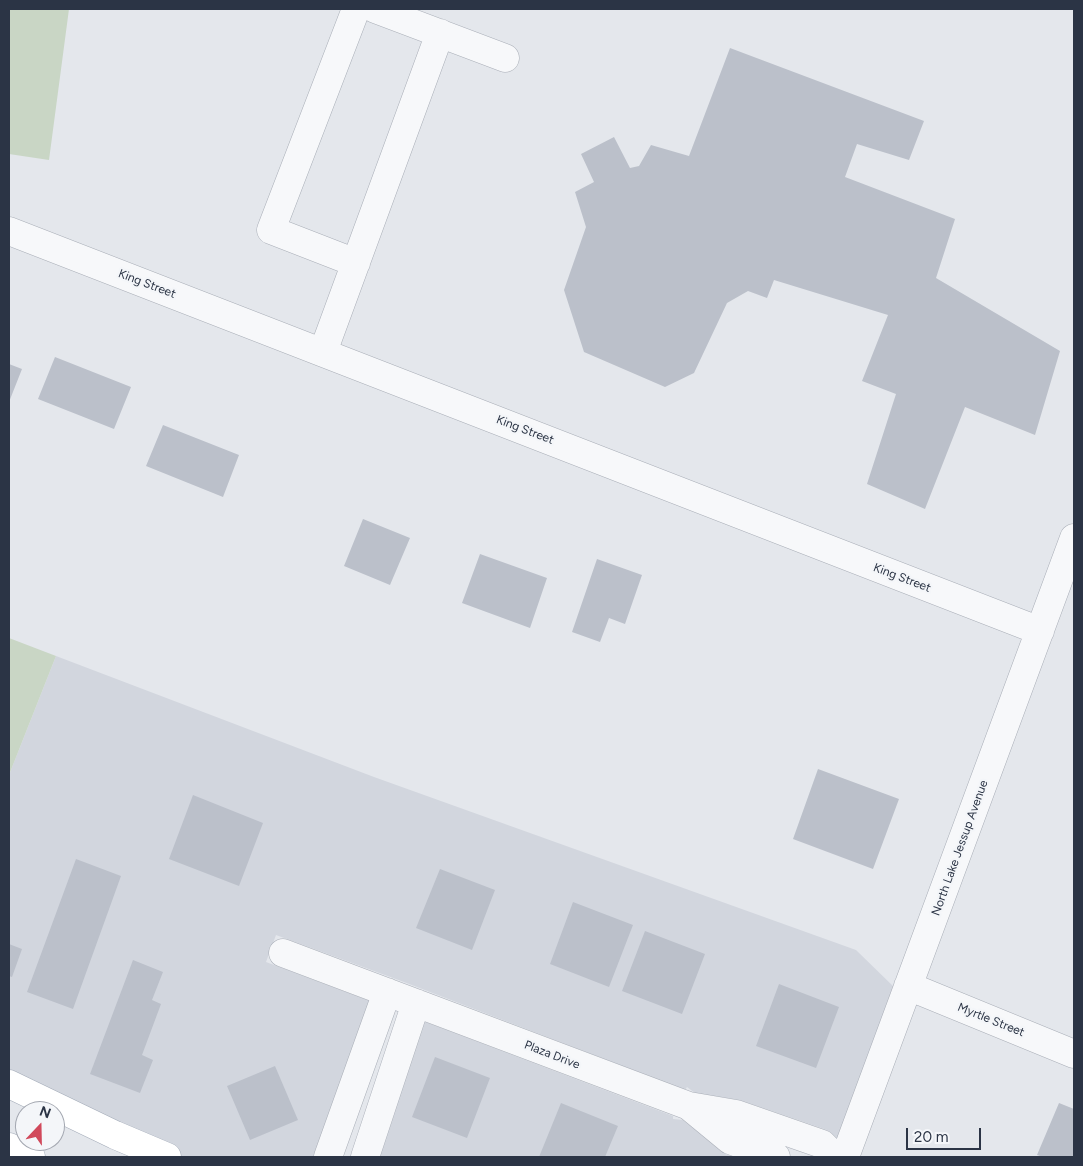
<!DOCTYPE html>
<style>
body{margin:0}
#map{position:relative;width:1083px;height:1166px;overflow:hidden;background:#e4e7ec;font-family:Figtree,sans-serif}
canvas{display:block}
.frame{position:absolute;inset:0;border:10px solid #2b3445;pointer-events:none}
.north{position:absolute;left:15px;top:1101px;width:50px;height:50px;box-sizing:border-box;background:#f4f6f9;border:1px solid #a4a8b1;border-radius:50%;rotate:21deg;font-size:14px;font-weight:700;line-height:20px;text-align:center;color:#2b3445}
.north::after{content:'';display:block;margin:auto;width:18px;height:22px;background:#d1495b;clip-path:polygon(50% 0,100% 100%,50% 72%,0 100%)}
.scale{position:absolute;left:906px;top:1128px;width:75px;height:22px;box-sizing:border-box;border:2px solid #2b3445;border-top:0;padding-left:6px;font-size:15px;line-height:18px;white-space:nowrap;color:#2b3445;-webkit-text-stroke:4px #f4f6f9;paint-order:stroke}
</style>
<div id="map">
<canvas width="1083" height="1166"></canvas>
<div class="frame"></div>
<div class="north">N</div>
<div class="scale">20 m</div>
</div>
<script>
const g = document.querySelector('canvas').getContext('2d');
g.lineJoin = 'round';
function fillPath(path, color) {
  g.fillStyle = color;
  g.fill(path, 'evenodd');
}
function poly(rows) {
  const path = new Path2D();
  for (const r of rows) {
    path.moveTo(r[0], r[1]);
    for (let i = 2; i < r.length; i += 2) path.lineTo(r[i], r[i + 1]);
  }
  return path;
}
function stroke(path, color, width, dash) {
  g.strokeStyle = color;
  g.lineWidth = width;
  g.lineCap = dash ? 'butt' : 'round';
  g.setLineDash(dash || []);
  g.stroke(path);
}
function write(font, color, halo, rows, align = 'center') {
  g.font = font + ' Figtree,sans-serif';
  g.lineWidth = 4.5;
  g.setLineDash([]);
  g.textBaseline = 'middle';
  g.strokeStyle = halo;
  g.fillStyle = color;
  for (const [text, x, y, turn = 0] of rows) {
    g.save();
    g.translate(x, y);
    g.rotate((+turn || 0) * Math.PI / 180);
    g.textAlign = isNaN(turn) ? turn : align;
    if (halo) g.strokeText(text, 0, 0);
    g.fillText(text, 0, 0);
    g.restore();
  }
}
fillPath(poly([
 [56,656,374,777,856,950,894,987,838,1139,827,1130,740,1100,695,1093,687,1087,685,1090,404,982,276,935,266,962,370,1001,317,1157,184,1157,9,1093,9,775],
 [423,1021,673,1116,673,1119,683,1120,725,1154,735,1157,378,1157]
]), '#d2d6de');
fillPath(poly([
 [9,9,69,9,49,160,9,154],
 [9,638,56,656,9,775]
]), '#c9d6c5');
fillPath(poly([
 [730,48,924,121,909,160,857,144,845,177,955,219,936,278,1060,351,1035,435,965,407,925,509,867,484,896,394,862,381,888,315,774,280,767,298,748,291,727,303,694,373,665,387,584,352,564,290,586,227,575,192,594,182,581,154,614,137,630,168,639,166,651,145,689,156],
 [55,357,131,387,114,429,38,399],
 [9,364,22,369,9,402],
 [163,425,239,455,223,497,146,466],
 [363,519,410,538,390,585,344,566],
 [480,554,547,578,530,628,462,603],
 [597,559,642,575,625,624,609,618,600,642,572,632],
 [818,769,899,799,873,869,793,839],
 [193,795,263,823,239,886,169,859],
 [76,859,121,876,73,1009,27,992],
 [440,869,495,890,472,950,416,928],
 [573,902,633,925,609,987,550,964],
 [645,931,705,954,682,1014,622,991],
 [9,944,22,949,12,977,9,976],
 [133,960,163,972,152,1000,161,1004,142,1055,153,1060,140,1093,90,1074],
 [779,984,839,1007,816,1068,756,1046],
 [435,1057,490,1078,467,1138,412,1117],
 [275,1066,298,1120,250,1140,227,1086],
 [561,1103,618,1126,605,1157,539,1157],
 [1059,1103,1074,1109,1074,1153,1073,1157,1043,1157,1037,1155]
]), '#bbc0ca');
const minor = poly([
 [356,9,271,230,356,263],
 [375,9,505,58],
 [9,231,1040,631],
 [323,352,440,33],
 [283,953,689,1106,736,1114,822,1144,835,1157],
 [908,986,1074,1054],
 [690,1107,730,1140,776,1157],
 [328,1157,387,992],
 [365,1157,416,1003],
 [845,1157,1074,538]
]);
const major = poly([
 [9,1084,115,1135,167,1157],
 [9,1147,31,1157]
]);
stroke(minor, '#a9aeb7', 29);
stroke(major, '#a3abb8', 29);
stroke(minor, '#f7f8fa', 28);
stroke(major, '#fff', 28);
write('12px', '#2b3445', '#f4f6f9', [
 ["King Street",147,284,21],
 ["King Street",525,430,21],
 ["King Street",902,578,21],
 ["North Lake Jessup Avenue",960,848,-70],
 ["Myrtle Street",991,1020,22],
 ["Plaza Drive",552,1055,21]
]);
</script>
